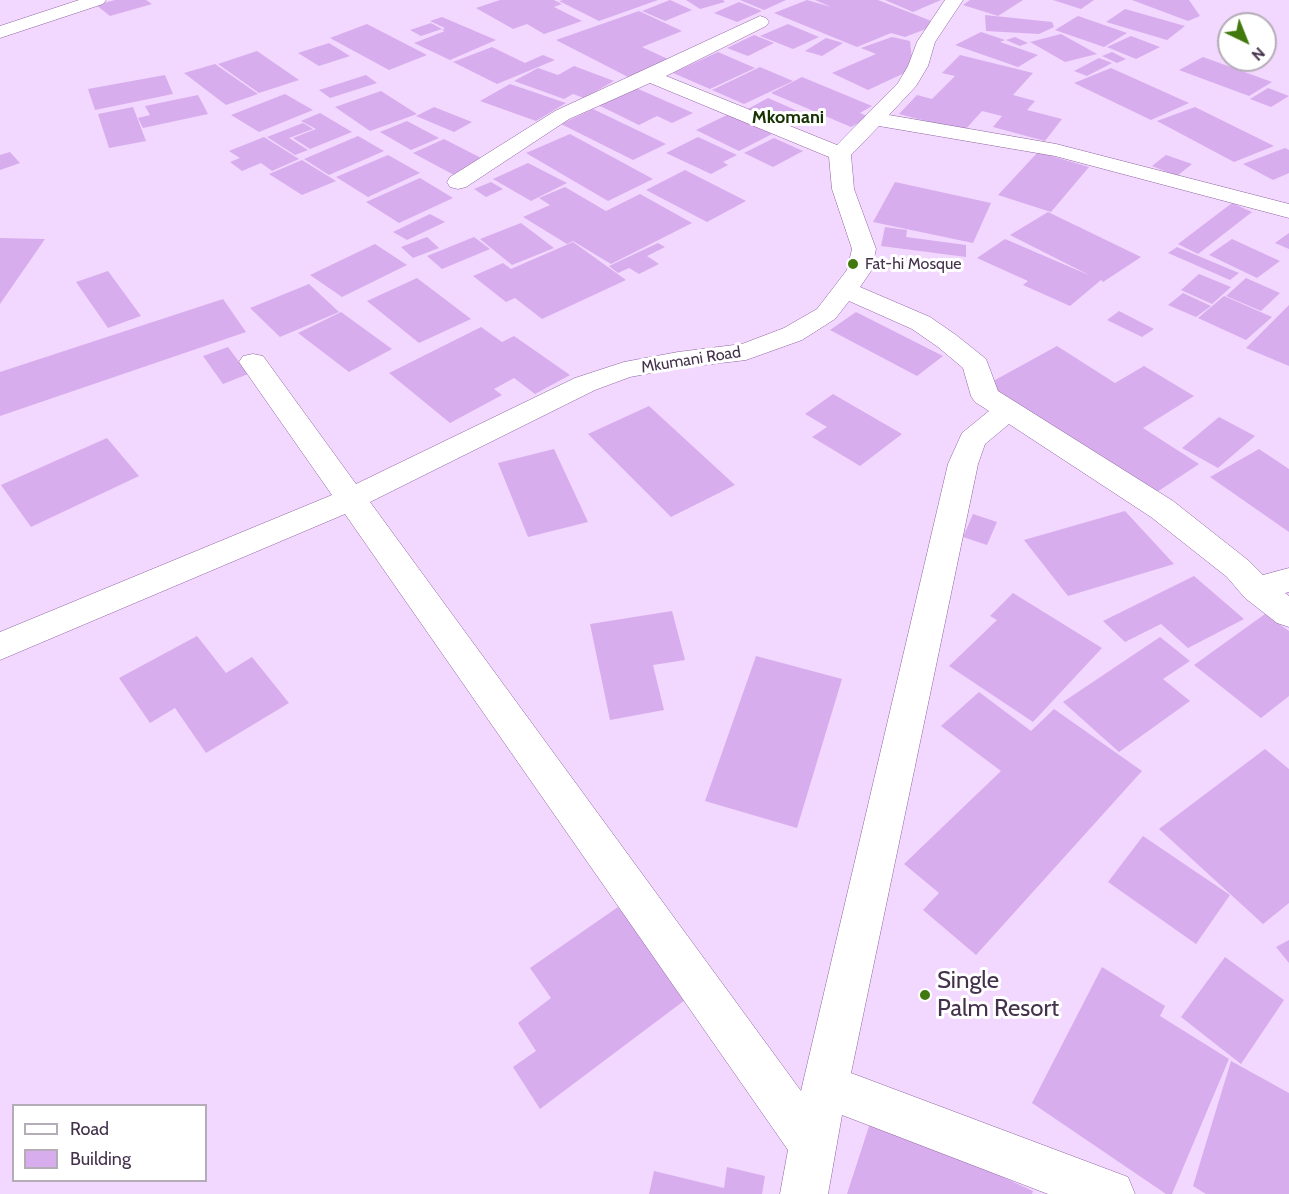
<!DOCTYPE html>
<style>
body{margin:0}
#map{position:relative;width:1289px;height:1194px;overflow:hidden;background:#f2d7ff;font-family:Cabin,sans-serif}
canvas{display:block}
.legend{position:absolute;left:12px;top:1104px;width:195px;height:78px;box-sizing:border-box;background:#fff;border:2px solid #b4adb7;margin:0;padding:8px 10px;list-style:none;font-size:18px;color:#44324c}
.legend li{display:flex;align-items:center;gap:12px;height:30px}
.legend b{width:30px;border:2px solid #b4adb7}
.north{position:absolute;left:1217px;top:12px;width:60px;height:60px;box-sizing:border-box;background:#fff;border:2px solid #b4adb7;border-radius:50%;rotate:137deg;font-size:16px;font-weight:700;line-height:24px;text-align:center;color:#44324c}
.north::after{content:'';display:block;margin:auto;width:21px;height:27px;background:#41790e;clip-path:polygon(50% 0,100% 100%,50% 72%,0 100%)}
</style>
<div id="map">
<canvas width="1289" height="1194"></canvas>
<ul class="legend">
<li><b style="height:8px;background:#fff"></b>Road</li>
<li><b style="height:16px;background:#d8aded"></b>Building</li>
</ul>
<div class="north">N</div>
</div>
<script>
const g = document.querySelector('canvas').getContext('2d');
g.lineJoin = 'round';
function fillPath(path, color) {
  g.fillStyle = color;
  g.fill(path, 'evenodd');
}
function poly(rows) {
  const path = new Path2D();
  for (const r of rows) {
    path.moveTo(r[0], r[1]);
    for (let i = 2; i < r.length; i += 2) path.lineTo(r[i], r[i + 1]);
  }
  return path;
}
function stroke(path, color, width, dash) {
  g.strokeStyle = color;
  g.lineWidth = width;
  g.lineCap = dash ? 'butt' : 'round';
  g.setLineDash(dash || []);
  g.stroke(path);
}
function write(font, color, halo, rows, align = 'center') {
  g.font = font + ' Cabin,sans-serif';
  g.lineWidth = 6;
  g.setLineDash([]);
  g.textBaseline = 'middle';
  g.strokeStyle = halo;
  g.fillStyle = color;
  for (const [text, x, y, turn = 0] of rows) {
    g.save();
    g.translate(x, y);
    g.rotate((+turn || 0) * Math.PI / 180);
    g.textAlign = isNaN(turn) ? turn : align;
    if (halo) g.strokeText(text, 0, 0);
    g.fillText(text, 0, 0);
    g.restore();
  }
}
fillPath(poly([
 [115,0,146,0,152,4,110,16,96,5],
 [500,0,554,0,562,4,554,7,582,21,544,34,527,24,513,29,476,8],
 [563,0,658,0,599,21,559,1],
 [670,0,692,10,665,21,642,11],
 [686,0,723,0,725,2,700,9],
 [740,0,786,0,764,10],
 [807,0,831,7,815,0,878,0,939,24,905,37,891,33,857,47,774,13],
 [885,0,941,0,913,12],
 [970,0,1023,0,998,16,963,5],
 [1053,0,1094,0,1081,9],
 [1132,0,1189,0,1200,16,1188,21],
 [739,2,762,11,737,22,714,13],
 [1125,9,1185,26,1167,40,1106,22],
 [639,11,682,31,642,47,672,61,630,78,556,40],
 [985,15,1052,22,1054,27,1039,34,986,31],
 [1078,16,1127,33,1104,47,1055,30],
 [442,17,496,40,450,60,414,43,445,31,442,30,445,28,430,21],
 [431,23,442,29,421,36,410,30],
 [367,24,427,55,389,70,330,38],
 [788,24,819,37,793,49,760,36],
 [981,32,1005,40,1000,42,1038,55,1018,67,955,45],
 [1061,34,1097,54,1065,62,1030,42],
 [754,35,774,43,748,56,727,48],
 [1131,36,1160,47,1136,59,1107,47],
 [892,37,910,41,913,69,868,90,832,73,876,54,861,48],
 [1015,37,1028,43,1020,46,1006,40],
 [826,38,843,43,822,56,805,51],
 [329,43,350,56,319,66,298,53],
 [492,47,525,63,543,55,555,60,497,84,453,62],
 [257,51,299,80,259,93,218,64],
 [718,52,755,68,710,89,673,73],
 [1112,52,1126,59,1117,63,1102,56],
 [960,55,1033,73,1013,95,1035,101,1027,110,1062,119,1045,141,993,127,1002,116,982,111,964,131,899,114,917,95,932,99,955,76,942,73],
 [1203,57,1272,82,1249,96,1179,70],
 [1099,58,1112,63,1087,76,1074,71],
 [215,64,258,94,226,105,184,73],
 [574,66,614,81,584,98,573,94,564,99,514,81,538,68,558,75],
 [760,67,793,81,744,104,712,90],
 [1111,68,1189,103,1151,120,1074,83],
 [165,75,173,94,95,110,88,89],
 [366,75,377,83,330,98,319,90],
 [802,77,872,106,860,113,869,117,851,127,771,93],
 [510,84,566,103,536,121,480,101],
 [636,88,693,113,672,123,657,116,639,125,598,105],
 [1268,88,1289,96,1271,107,1250,99],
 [381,91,417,114,370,131,335,107],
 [285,94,313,110,259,132,231,115],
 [198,95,208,114,143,128,138,118,150,115,145,106],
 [768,98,809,116,785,129,744,111],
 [133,107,146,141,109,148,98,114],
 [434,107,472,122,454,132,416,116],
 [1195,107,1274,146,1234,162,1157,121],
 [593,109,666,144,633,160,561,124],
 [320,113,352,132,310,149,293,138,316,129,301,121],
 [729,114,772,134,739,151,696,130],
 [407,121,439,138,411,150,380,132],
 [303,123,313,129,289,138,308,150,295,155,267,137],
 [570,134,653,179,608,201,526,153],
 [358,136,384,151,329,175,304,159],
 [264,137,299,159,272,171,261,163,242,171,230,162,240,158,229,151],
 [698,137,737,155,723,162,728,165,711,174,666,153],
 [774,138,803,151,773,167,744,153],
 [444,139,485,160,454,175,413,153],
 [1285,148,1289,150,1289,173,1273,180,1243,164],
 [10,152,20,163,0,170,0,155],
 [1038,152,1089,167,1051,212,998,195],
 [388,155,420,173,368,197,336,177],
 [1166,155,1192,164,1177,176,1152,166],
 [302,160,336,181,302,195,269,174],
 [528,163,567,183,531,201,493,179],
 [685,170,746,201,707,222,646,190],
 [420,178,453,198,399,223,366,202],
 [491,182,503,189,486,197,474,189],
 [895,182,991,203,973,243,873,222],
 [565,187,606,211,640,194,692,223,611,264,573,241,567,244,523,217,550,205,539,198],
 [1232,203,1252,212,1198,254,1178,244],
 [1048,212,1141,257,1103,282,1101,280,1070,306,1023,285,1028,281,977,258,1005,239,1091,276,1010,235],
 [430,214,445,222,407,240,393,232],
 [521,223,554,248,512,265,480,239],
 [885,227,907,230,906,237,966,245,966,257,881,246],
 [1289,233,1289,249,1275,243],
 [427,237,439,248,413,258,401,247],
 [474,237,490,249,442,269,427,256],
 [0,238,45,239,0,304],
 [1232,239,1280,261,1257,278,1209,255],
 [573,242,626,280,542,319,515,298,506,302,473,276,503,263,511,269],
 [658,243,665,247,647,256,659,264,639,274,629,268,618,273,609,266],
 [375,244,407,265,342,297,310,275],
 [1177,247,1239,273,1230,280,1168,253],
 [108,271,141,316,108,328,76,282],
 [1199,274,1231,287,1212,304,1181,290],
 [417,278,471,319,419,343,367,301],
 [1246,278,1280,293,1261,311,1226,296],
 [309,284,339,312,280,337,250,308],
 [1183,293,1211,306,1196,317,1168,305],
 [1224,296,1272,317,1246,340,1198,318],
 [223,299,246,332,0,416,0,372],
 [1289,305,1289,366,1246,348],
 [1119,311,1154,329,1142,337,1107,320],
 [341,312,392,349,349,372,298,333],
 [856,312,943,356,917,376,830,330],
 [481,327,502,342,514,336,570,375,535,394,514,378,494,389,502,395,450,423,389,373],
 [1057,346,1115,383,1144,366,1194,396,1143,428,1199,464,1151,496,986,385],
 [228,347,248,374,223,384,203,356],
 [833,394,902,434,860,466,812,437,827,427,805,414],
 [649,406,735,485,671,517,588,434],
 [1219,417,1255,436,1218,468,1182,448],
 [107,438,139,476,31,527,1,485],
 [554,449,588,522,528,537,498,463],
 [1259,449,1289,469,1289,532,1210,477],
 [1125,511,1174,564,1068,596,1024,540],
 [973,514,997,522,987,545,963,537],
 [1194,576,1244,619,1188,648,1161,624,1125,642,1103,621],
 [1013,593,1102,648,1033,722,949,666,997,620,990,616],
 [672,611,685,660,653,665,664,710,610,720,590,624],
 [1265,614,1289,631,1289,696,1261,718,1194,665],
 [197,636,226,673,252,657,289,703,206,753,175,708,150,723,119,678],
 [1160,637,1190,661,1163,679,1190,701,1119,752,1063,702],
 [756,656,842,679,797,828,705,801],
 [979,692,1031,731,1054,709,1142,771,976,955,923,910,939,893,904,864,1001,771,941,726],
 [1265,749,1289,769,1289,903,1263,924,1159,829],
 [1143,836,1230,895,1196,944,1108,882],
 [618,907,689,997,540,1109,513,1067,536,1051,518,1023,551,998,530,968],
 [1289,940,1289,963,1276,947],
 [1225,957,1284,1000,1241,1064,1181,1017],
 [1102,967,1165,1006,1160,1016,1229,1059,1172,1194,1166,1194,1032,1103],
 [1231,1061,1289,1093,1289,1194,1206,1194,1193,1186],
 [872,1117,1033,1191,1032,1194,847,1194],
 [727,1167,765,1176,762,1194,649,1194,654,1171,724,1188]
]), '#d8aded');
const minor = poly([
 [79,0,106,0,103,4,0,38,0,26,79,0],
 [945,0,963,0,935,42,928,66,916,86,889,115,1056,144,1289,204,1289,218,1055,156,879,126,851,155,854,189,876,249,871,271,860,287,930,317,956,335,986,359,998,391,1173,501,1249,561,1263,575,1289,568,1289,592,1285,593,1289,596,1289,627,1277,623,1245,598,1227,577,1151,517,1009,424,985,444,978,464,851,1073,1128,1177,1135,1194,1048,1194,842,1115,828,1194,780,1194,788,1150,345,514,0,660,0,632,332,495,239,362,243,356,253,354,263,356,356,484,575,378,624,362,678,352,742,344,784,328,817,309,847,270,852,249,832,189,829,157,650,83,569,119,466,187,458,189,450,187,447,182,450,177,555,111,760,16,766,18,769,22,766,26,666,76,837,145,898,83,908,66,917,42,945,0],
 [849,301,912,329,938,347,963,368,971,396,975,402,989,411,962,433,948,464,801,1091,370,502,595,390,630,377,678,368,746,360,802,340,835,319,849,301]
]);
stroke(minor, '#8d64a0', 1);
fillPath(minor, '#fff');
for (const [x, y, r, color] of [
 [853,264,6,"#41790e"],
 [925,995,6,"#41790e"]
]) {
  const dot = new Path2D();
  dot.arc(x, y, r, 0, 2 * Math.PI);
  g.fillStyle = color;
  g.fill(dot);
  stroke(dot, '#fff', 2);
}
write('16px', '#44324c', '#fff', [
 ["Fat-hi Mosque",865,264]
], 'left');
write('16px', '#44324c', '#fff', [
 ["Mkumani Road",691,360,-9]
]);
write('bold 18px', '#183303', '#fff', [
 ["Mkomani",788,118]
]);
write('24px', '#44324c', '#fff', [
 ["Single",937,981],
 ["Palm Resort",937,1009]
], 'left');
</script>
